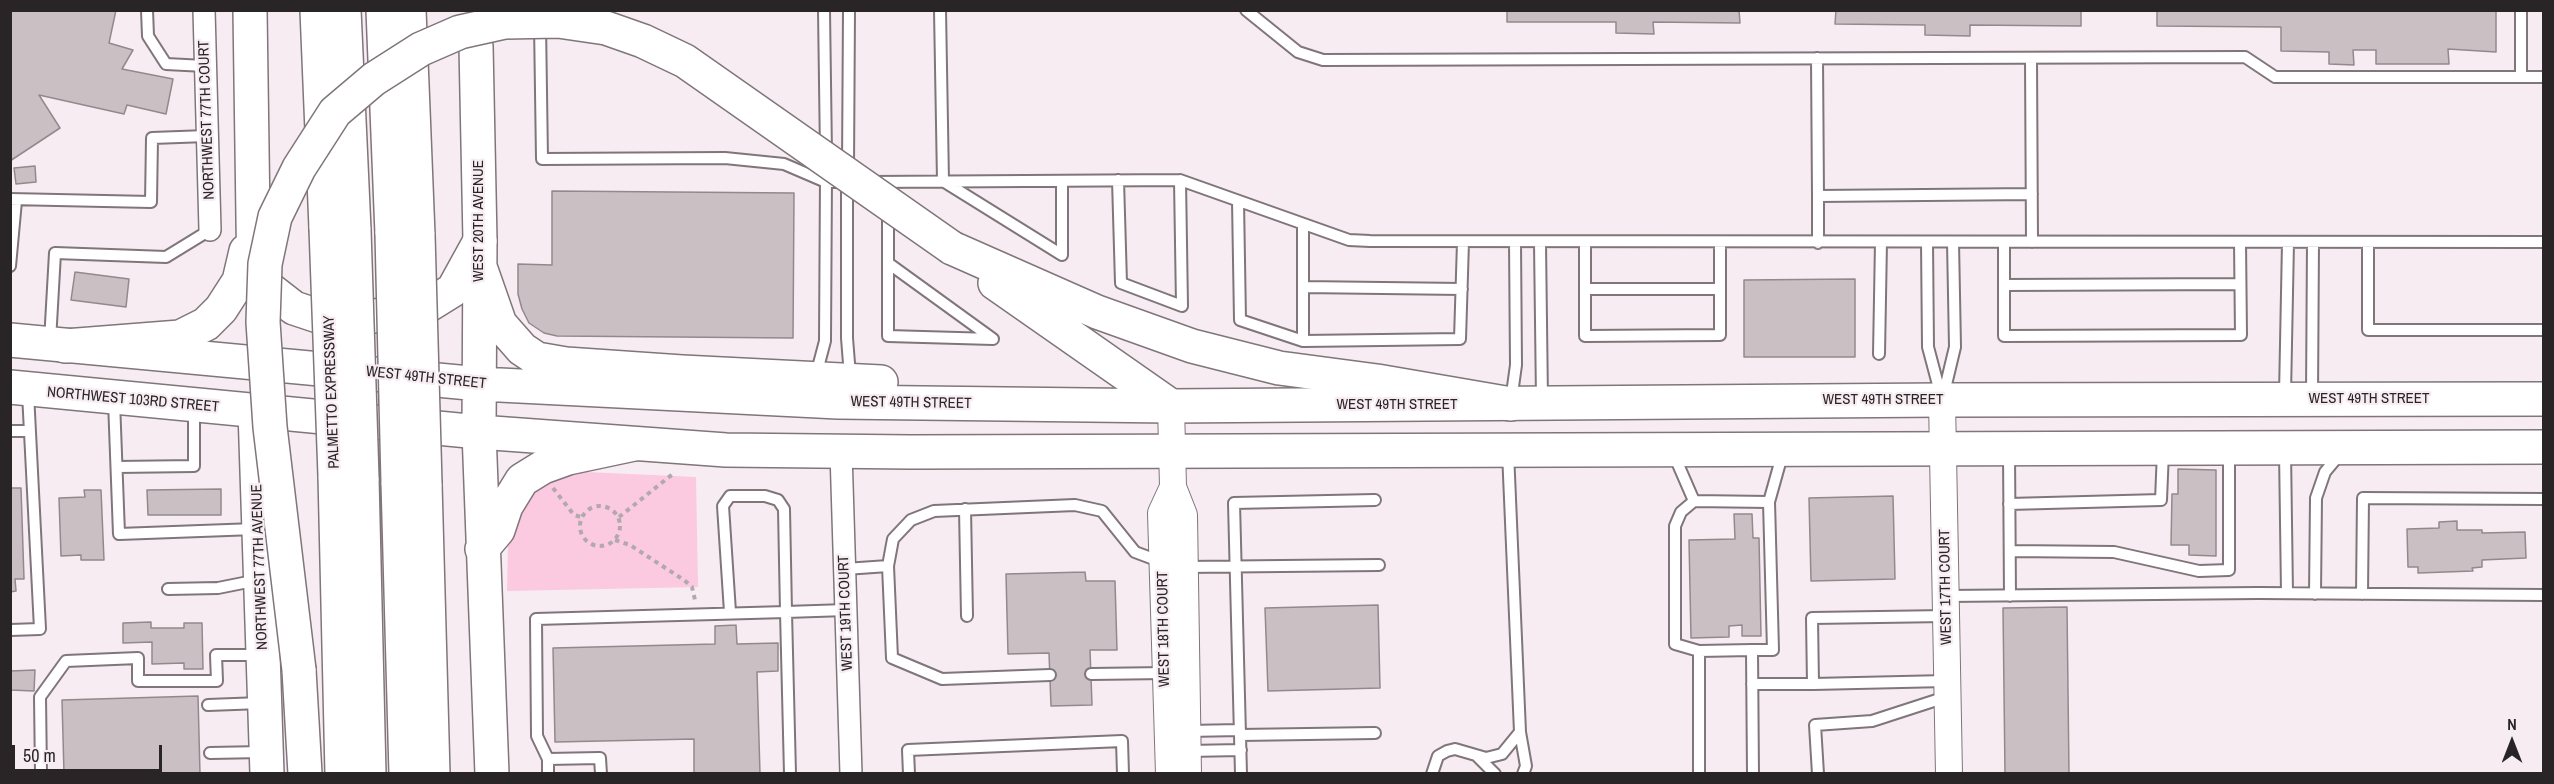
<!DOCTYPE html>
<style>
body{margin:0}
#map{position:relative;width:2554px;height:784px;overflow:hidden;background:#f7ecf1;font-family:"Archivo Narrow",sans-serif}
canvas{display:block}
.frame{position:absolute;inset:0;border:12px solid #292527;pointer-events:none}
.north{position:absolute;left:2482px;top:712px;width:60px;height:60px;-webkit-text-stroke:4px #f7ecf1;paint-order:stroke;rotate:0deg;font-size:16px;font-weight:700;line-height:24px;text-align:center;color:#292527}
.north::after{content:'';display:block;margin:auto;width:21px;height:27px;background:#292527;clip-path:polygon(50% 0,100% 100%,50% 72%,0 100%)}
.scale{position:absolute;left:12px;top:745px;width:150px;height:27px;box-sizing:border-box;border:3px solid #292527;border-top:0;padding-left:8px;font-size:18px;line-height:21px;white-space:nowrap;color:#292527;-webkit-text-stroke:4px #f7ecf1;paint-order:stroke}
</style>
<div id="map">
<canvas width="2554" height="784"></canvas>
<div class="frame"></div>
<div class="north">N</div>
<div class="scale">50 m</div>
</div>
<script>
const g = document.querySelector('canvas').getContext('2d');
g.lineJoin = 'round';
function fillPath(path, color) {
  g.fillStyle = color;
  g.fill(path, 'evenodd');
}
function poly(rows) {
  const path = new Path2D();
  for (const r of rows) {
    if (r.length === 3) {
      path.moveTo(r[0] + r[2], r[1]);
      path.arc(r[0], r[1], r[2], 0, 2 * Math.PI);
      continue;
    }
    path.moveTo(r[0], r[1]);
    for (let i = 2; i < r.length; i += 2) path.lineTo(r[i], r[i + 1]);
  }
  return path;
}
function stroke(path, color, width, dash) {
  g.strokeStyle = color;
  g.lineWidth = width;
  g.lineCap = dash ? 'butt' : 'round';
  g.setLineDash(dash || []);
  g.stroke(path);
}
function write(font, color, halo, rows, align = 'center') {
  g.font = font + ' "Archivo Narrow",sans-serif';
  g.lineWidth = 4.5;
  g.setLineDash([]);
  g.textBaseline = 'middle';
  g.strokeStyle = halo;
  g.fillStyle = color;
  for (const [text, x, y, turn = 0] of rows) {
    g.save();
    g.translate(x, y);
    g.rotate((+turn || 0) * Math.PI / 180);
    g.textAlign = isNaN(turn) ? turn : align;
    if (halo) g.strokeText(text, 0, 0);
    g.fillText(text, 0, 0);
    g.restore();
  }
}
fillPath(poly([
 [586,472,696,477,698,587,507,591,508,543,511,524,535,489,570,473]
]), '#fbc9e0');
const building = poly([
 [10,10,116,10,109,43,133,50,122,69,173,79,166,114,127,105,124,114,39,95,60,128,10,161,10,10],
 [1507,10,1739,10,1740,23,1653,22,1654,34,1616,33,1616,22,1507,22,1507,10],
 [1836,10,2081,10,2081,26,1970,25,1970,36,1925,35,1925,25,1835,24,1836,10],
 [2157,10,2496,10,2496,52,2448,49,2449,64,2376,64,2376,50,2353,50,2354,65,2329,64,2329,52,2281,51,2281,27,2157,26,2157,10],
 [35,166,36,182,16,184,14,168,35,166],
 [552,191,794,193,793,338,557,336,544,333,529,323,522,309,518,294,518,264,552,265,552,191],
 [75,272,129,279,126,307,71,300,75,272],
 [1855,279,1855,357,1744,357,1744,280,1855,279],
 [2178,469,2216,470,2216,556,2189,555,2189,545,2171,545,2172,494,2178,494,2178,469],
 [10,488,21,488,24,579,15,579,16,591,10,592,10,488],
 [221,489,221,515,148,515,147,490,221,489],
 [84,490,101,490,104,560,81,560,81,555,61,556,59,498,85,497,84,490],
 [1893,496,1895,579,1811,581,1809,498,1893,496],
 [1734,514,1752,514,1753,538,1759,538,1761,636,1742,636,1742,625,1729,626,1729,637,1691,638,1689,540,1735,539,1734,514],
 [2457,521,2457,530,2482,530,2482,533,2525,532,2526,558,2482,560,2482,567,2472,568,2473,571,2418,573,2418,567,2408,567,2407,529,2439,528,2439,522,2457,521],
 [1085,572,1086,581,1115,581,1117,650,1090,650,1092,705,1051,706,1049,653,1008,654,1006,574,1085,572],
 [1378,605,1380,688,1268,691,1265,608,1378,605],
 [2067,607,2069,774,2005,774,2003,608,2067,607],
 [151,622,151,628,184,628,184,623,202,623,203,669,184,669,184,663,152,664,152,642,123,643,123,623,151,622],
 [736,625,737,644,778,643,778,671,757,672,760,774,694,774,694,739,555,742,553,648,715,644,715,626,736,625],
 [35,670,34,691,10,690,10,671,35,670],
 [198,696,200,774,64,774,62,700,198,696]
]);
fillPath(building, '#cac0c4');
stroke(building, '#93898d', 1.5);
const service = poly([
 [147,10,148,36,166,64,205,66],
 [824,10,826,154],
 [940,10,943,181,1062,255,1062,181],
 [1246,10,1298,52,1323,60,2245,57,2275,77,2544,77],
 [2521,10,2521,77],
 [540,24,542,159,725,158,784,164,826,182,840,182],
 [1817,58,1818,196,2032,194],
 [2031,58,2032,242],
 [848,167,849,10],
 [1118,180,1121,283,1182,306,1180,180],
 [847,182,847,338,850,376],
 [871,182,1180,180,1349,240,1370,241,2544,242],
 [1818,196,1818,243],
 [10,199,151,202,152,138,207,136],
 [1238,201,1240,320,1303,341,1460,339,1463,242],
 [888,212,888,336,993,339,888,263],
 [1927,242,1928,347,1941,396],
 [2004,242,2004,336,2241,335,2240,242],
 [2368,242,2368,330,2544,330],
 [1540,243,1542,400],
 [1585,243,1585,336,1720,335,1720,243],
 [10,266,16,201],
 [2004,285,2240,284],
 [1303,287,1462,289],
 [1585,289,1720,289],
 [50,341,55,253,166,257,210,230],
 [1303,341,1303,224],
 [1879,354,1881,242],
 [816,375,825,341,826,176],
 [2285,395,2288,242],
 [2312,396,2313,242],
 [1943,397,1955,347,1953,242],
 [114,401,119,534,255,529],
 [1511,401,1516,365,1515,242],
 [10,431,30,431],
 [2009,451,2010,596],
 [2285,451,2287,593],
 [1508,452,1520,732,1526,766,1523,774],
 [1674,455,1694,501],
 [117,467,194,466,194,409],
 [2009,504,2161,500,2163,451],
 [965,509,967,616],
 [2010,551,2114,552,2199,571,2229,570,2229,453],
 [888,566,892,658,942,679,1050,675],
 [1185,567,1379,565],
 [845,569,888,566,893,539,911,520,934,511,1075,505,1102,511,1135,552,1151,558,1162,558],
 [168,589,218,588,258,580],
 [2315,594,2316,498,2325,472,2340,454],
 [2362,594,2363,498,2544,499],
 [1946,596,2258,593,2544,595],
 [1946,616,1812,618,1813,684,1946,681],
 [10,630,40,629,28,393],
 [1752,650,1773,650,1769,502,1783,452],
 [1699,651,1675,644,1675,526,1681,512,1694,501,1769,502],
 [1091,674,1166,673],
 [1752,684,1813,684],
 [208,705,261,703],
 [1188,731,1240,730],
 [1240,735,1375,733],
 [1188,751,1241,750],
 [210,753,263,752],
 [1478,757,1495,774],
 [548,759,537,736,536,619,786,612,784,509,778,500,765,496,730,496,723,506,730,612],
 [41,774,40,697,66,661,138,658,138,681,217,681,216,655,260,655],
 [548,774,548,759,600,758,601,774],
 [790,774,786,612,846,610],
 [909,774,908,750,1122,741,1123,774],
 [1241,774,1234,503,1375,500],
 [1432,774,1438,756,1447,751,1455,749,1486,758,1502,754,1520,732],
 [1699,774,1699,651,1752,650,1753,774],
 [1818,774,1815,725,1872,721,1946,697]
]);
const minor = poly([
 [204,10,210,230],
 [841,452,851,774]
]);
const tertiary = poly([
 [1942,400,1949,774],
 [1171,406,1173,487,1184,515,1188,774],
 [1169,774,1161,513,1173,487]
]);
const primary = poly([
 [476,46,480,241,479,432],
 [479,264,500,324,522,349,537,359,566,364,682,372,881,382],
 [10,340,480,384,838,402,1171,406,1942,400,2544,399],
 [10,387,479,432,726,450,911,452,2544,447],
 [255,411,267,774]
]);
const motorway = poly([
 [250,10,254,287],
 [317,10,326,228],
 [344,10,354,230],
 [383,10,392,234],
 [409,10,418,235],
 [952,248,1097,312,1192,346,1279,368,1377,381,1511,404],
 [254,277,294,308,318,316,351,318,385,315,424,308,453,290,480,241],
 [995,283,1171,406],
 [65,346,180,337,206,324,221,309,239,281,246,251],
 [479,432,492,774],
 [335,476,342,774],
 [362,478,369,774],
 [398,482,406,774],
 [425,484,433,774],
 [482,549,498,530,506,506,522,480,543,467,568,458,634,444],
 [299,670,305,774]
]);
stroke(service, '#7f757a', 14);
stroke(minor, '#7f757a', 24);
stroke(tertiary, '#7f757a', 28);
stroke(primary, '#7f757a', 36);
stroke(motorway, '#7f757a', 36);
stroke(poly([
 [553,488,574,515,581,517],
 [600,526,20],
 [619,517,674,473],
 [615,540,630,545,684,580,692,587,695,600]
]), '#b2a9ad', 4, [4.5, 4.5]);
stroke(service, '#fff', 10);
stroke(minor, '#fff', 21);
stroke(tertiary, '#fff', 26);
stroke(primary, '#fff', 33);
stroke(motorway, '#fff', 33);
const motorwayBridge = poly([
 [326,228,335,476],
 [354,230,362,478],
 [392,234,398,482],
 [418,235,425,484],
 [299,670,270,427,263,322,265,264,275,217,299,168,335,112,374,79,421,49,460,32,505,22,558,21,606,28,643,41,685,61,952,248]
]);
stroke(motorwayBridge, '#7f757a', 36, []);
stroke(motorwayBridge, '#fff', 33);
write('15px', '#292527', '#f7ecf1', [
 ["NORTHWEST 77TH COURT",207,120,-92],
 ["WEST 20TH AVENUE",479,221,-90],
 ["WEST 49TH STREET",426,378,6],
 ["PALMETTO EXPRESSWAY",332,392,-92],
 ["WEST 49TH STREET",2369,399],
 ["NORTHWEST 103RD STREET",133,400,5],
 ["WEST 49TH STREET",1883,400],
 ["WEST 49TH STREET",911,403,1],
 ["WEST 49TH STREET",1397,405],
 ["NORTHWEST 77TH AVENUE",260,567,-92],
 ["WEST 17TH COURT",1946,587,-91],
 ["WEST 19TH COURT",846,613,-92],
 ["WEST 18TH COURT",1164,629,-91]
]);
</script>
